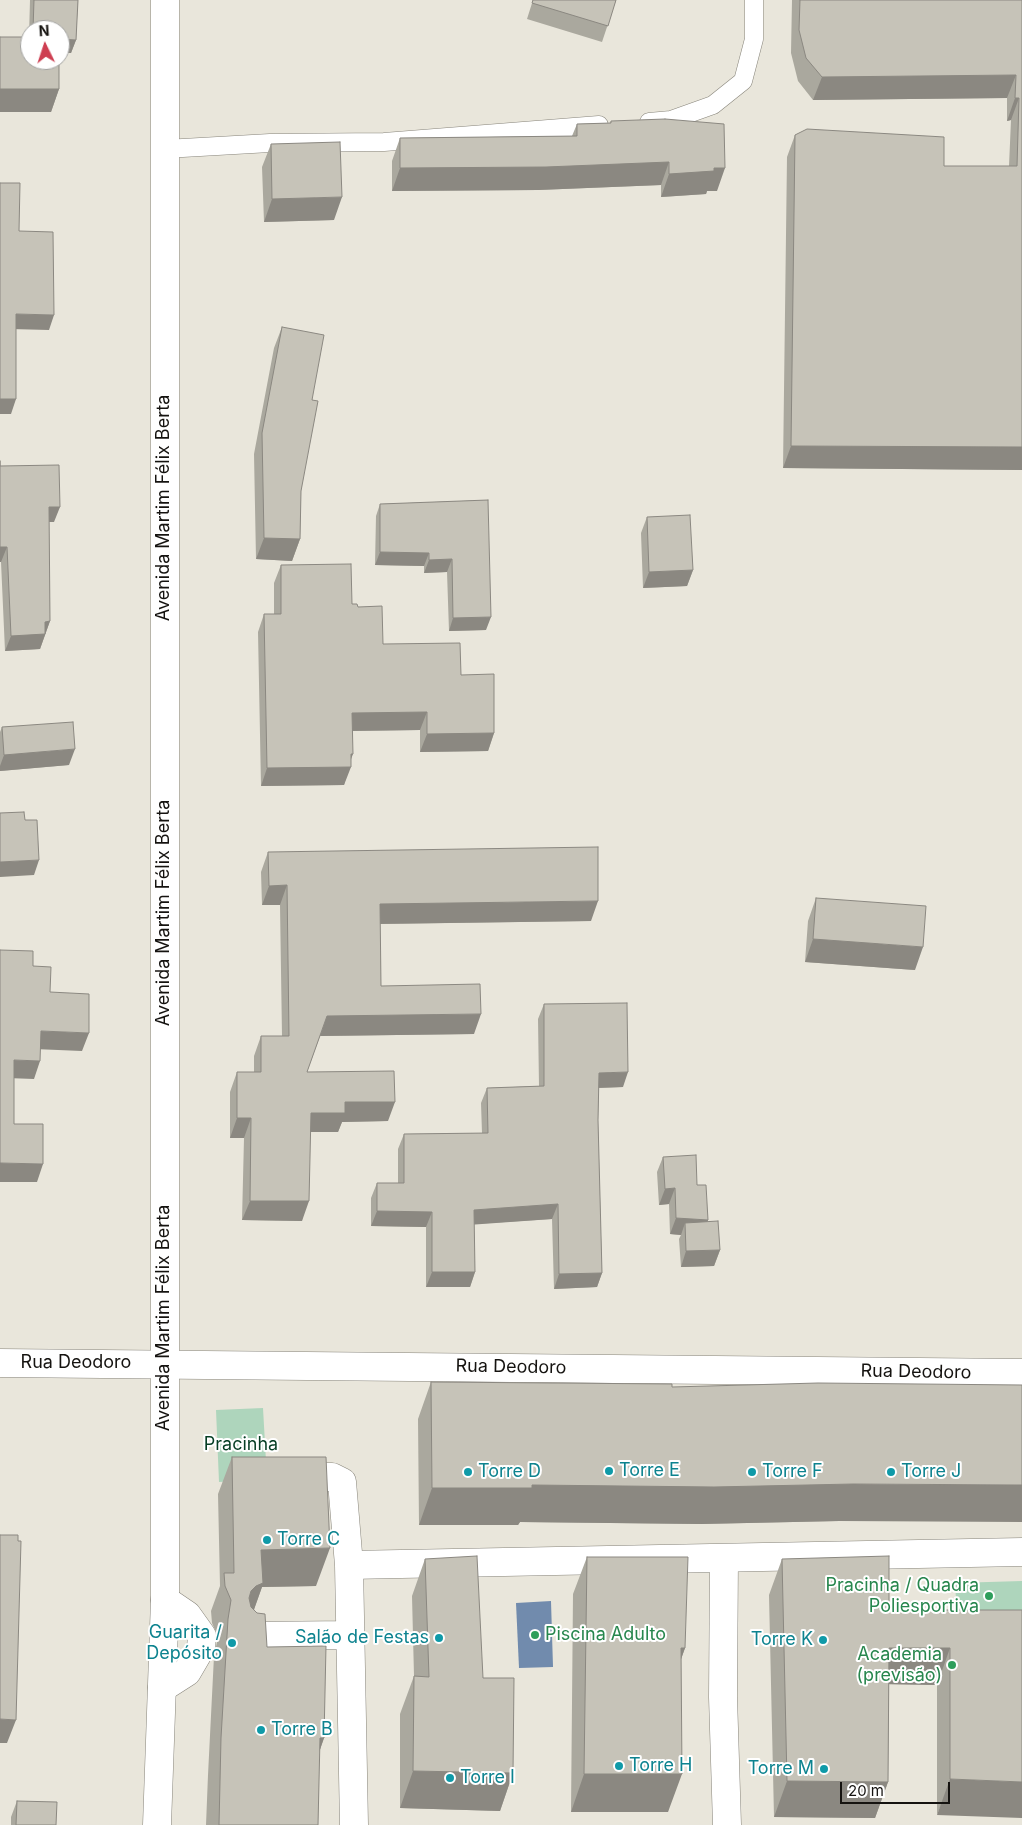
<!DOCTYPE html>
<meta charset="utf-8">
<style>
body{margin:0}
#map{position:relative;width:1022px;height:1825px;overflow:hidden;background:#e9e6db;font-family:Inter,sans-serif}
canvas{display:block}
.north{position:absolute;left:20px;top:20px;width:50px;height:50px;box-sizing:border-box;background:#fff;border:1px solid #a1a19f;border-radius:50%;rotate:356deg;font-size:14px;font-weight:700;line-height:20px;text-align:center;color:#151310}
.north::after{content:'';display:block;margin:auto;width:18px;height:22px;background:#ce3e51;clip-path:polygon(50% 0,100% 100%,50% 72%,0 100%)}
.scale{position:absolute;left:840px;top:1782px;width:110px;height:22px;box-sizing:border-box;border:2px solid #151310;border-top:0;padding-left:6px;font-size:15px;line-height:18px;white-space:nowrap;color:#151310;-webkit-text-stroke:4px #fff;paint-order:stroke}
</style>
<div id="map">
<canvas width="1022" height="1825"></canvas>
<div class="north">N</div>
<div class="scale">20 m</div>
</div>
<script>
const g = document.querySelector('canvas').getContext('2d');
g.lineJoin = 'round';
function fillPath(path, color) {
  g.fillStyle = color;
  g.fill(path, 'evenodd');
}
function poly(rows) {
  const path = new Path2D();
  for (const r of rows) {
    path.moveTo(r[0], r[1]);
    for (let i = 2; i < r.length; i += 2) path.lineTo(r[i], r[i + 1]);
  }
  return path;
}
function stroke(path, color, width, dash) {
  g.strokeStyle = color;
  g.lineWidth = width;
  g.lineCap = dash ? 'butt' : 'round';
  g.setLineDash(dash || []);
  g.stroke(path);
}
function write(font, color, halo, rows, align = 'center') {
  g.font = font + ' Inter,sans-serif';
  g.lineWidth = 4;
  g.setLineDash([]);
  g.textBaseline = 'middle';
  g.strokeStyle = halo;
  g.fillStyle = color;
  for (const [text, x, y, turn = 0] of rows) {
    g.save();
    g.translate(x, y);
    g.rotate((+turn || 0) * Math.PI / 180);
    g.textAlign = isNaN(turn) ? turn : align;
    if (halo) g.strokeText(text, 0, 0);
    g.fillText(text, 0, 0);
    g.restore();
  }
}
fillPath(poly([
 [263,1408,267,1479,219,1482,216,1410],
 [1022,1581,1022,1631,958,1632,955,1583]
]), '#aed5bc');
fillPath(poly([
 [551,1601,553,1667,519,1668,516,1603]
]), '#718bad');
const lane = poly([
 [649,122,671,120,713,105,743,81,754,39,754,0],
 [165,149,270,143,384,142,599,125]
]);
const street = poly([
 [0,1363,1022,1373],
 [289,1477,332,1477,342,1482,349,1565],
 [724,1558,723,1697,727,1825],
 [251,1636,350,1635],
 [162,1688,187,1672,201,1648,202,1636,187,1615,165,1600],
 [354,1825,349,1565,1022,1552]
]);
const secondary = poly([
 [157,1825,165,1600,165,0]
]);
stroke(lane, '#87847a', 19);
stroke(street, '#87847a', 29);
stroke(secondary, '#87847a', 29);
stroke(lane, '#fff', 18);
stroke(street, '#fff', 28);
stroke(secondary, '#fff', 28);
fillPath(poly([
 [30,0,78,0,76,40,71,53,60,53,60,30,30,30,30,60,59,60,59,89,51,112,0,112,0,37,29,37],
 [533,0,616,0,602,42,527,19],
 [792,0,1022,0,1022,470,783,468,787,157,795,135,944,166,1009,166,1011,120,1007,121,1007,98,813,100,798,81,791,53],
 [611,121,717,191,707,191,706,194,661,197,661,185,538,190,392,191,392,161,400,138,572,136,577,124,610,123],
 [271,144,334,220,264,222,262,167],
 [282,327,312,400,301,491,300,539,292,561,256,559,254,454,274,348],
 [0,461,0,466,54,522,49,522,50,621,40,649,5,651,1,562,0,562],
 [488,500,486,630,449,631,447,572,424,573,424,566,375,565,376,516,380,504],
 [647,517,693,570,687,586,643,588,641,533],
 [281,565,358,607,383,644,461,675,494,733,488,751,420,752,420,730,353,731,351,760,344,785,261,786,258,632,264,614,274,614,274,583],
 [2,727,69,765,0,771,0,732],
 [268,852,591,921,380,924,381,986,474,1034,320,1036,307,1072,388,1121,342,1122,338,1132,310,1132,302,1221,242,1220,244,1138,230,1138,230,1092,237,1072,254,1072,254,1056,261,1036,282,1036,280,905,262,905,261,872],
 [816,898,915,970,805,962,808,921],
 [544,1004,623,1087,599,1088,598,1120,602,1273,597,1287,554,1289,552,1219,474,1224,475,1272,470,1287,426,1287,426,1227,371,1226,371,1198,377,1183,398,1183,398,1149,404,1134,482,1133,481,1103,487,1088,539,1086,538,1019],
 [663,1157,697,1185,708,1220,707,1222,720,1250,714,1266,681,1267,679,1239,681,1235,670,1234,669,1204,659,1205,657,1172],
 [431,1382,672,1387,839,1521,701,1524,520,1522,518,1525,419,1525,418,1419],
 [232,1457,316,1586,262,1587,254,1609,267,1647,324,1738,319,1752,318,1825,206,1825,208,1775,214,1656,218,1637,212,1623,211,1611,220,1586,218,1494],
 [587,1557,685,1648,681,1659,668,1812,571,1812,573,1594],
 [425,1559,483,1678,513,1773,500,1811,400,1808,400,1714,414,1676,412,1596],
 [782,1559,889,1610,1022,1610,937,1815,937,1685,889,1684,888,1782,875,1818,774,1817,769,1595],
 [17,1801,56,1825,11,1825,11,1817]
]), '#aaa89e');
fillPath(poly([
 [60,39,76,40,71,53,60,53],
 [1016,75,1007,98,813,100,822,77],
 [0,89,59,89,51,112,0,112],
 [1015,98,1019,98,1011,120,1007,121],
 [669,162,661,185,538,190,392,191,400,168],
 [714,168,725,168,717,191,707,191,706,194,661,197,669,174],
 [342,197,334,220,264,222,272,199],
 [16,314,54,315,49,330,10,329],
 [0,399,16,399,11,414,0,414],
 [791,446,1022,447,1022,470,783,468],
 [49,507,60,507,54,522,43,522],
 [264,538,300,539,292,561,256,559],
 [0,547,7,547,1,562,0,562],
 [380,552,429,553,424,566,375,565],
 [452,559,447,572,424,573,429,560],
 [693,570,687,586,643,588,649,572],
 [491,617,486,630,449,631,453,618],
 [50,621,40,649,5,651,11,636,45,622],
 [427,712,420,730,346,731,352,713],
 [494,733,488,751,420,752,427,734],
 [75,749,69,765,0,771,0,766,4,755],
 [351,754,353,754,348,767,351,767,344,785,261,786,267,768],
 [39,860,34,875,0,877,0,862],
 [287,885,280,905,262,905,269,886],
 [598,901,591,921,373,924,380,904],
 [813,939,923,947,915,970,805,962],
 [481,1014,474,1034,320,1036,327,1016],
 [41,1031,89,1033,82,1051,34,1049],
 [14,1060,40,1061,34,1079,7,1078],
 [628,1072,623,1087,594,1088,599,1073],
 [345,1102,395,1102,388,1121,342,1122,338,1132,304,1132,311,1113],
 [237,1118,251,1118,244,1138,230,1138],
 [0,1163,43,1164,37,1182,0,1182],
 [675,1188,669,1204,659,1205,665,1189],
 [250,1201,309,1201,302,1221,242,1220],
 [558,1204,552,1219,468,1225,474,1210],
 [377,1211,432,1212,426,1227,371,1226],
 [676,1218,708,1220,702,1236,685,1223,681,1235,670,1234],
 [720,1250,714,1266,681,1267,686,1251],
 [432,1272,475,1272,470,1287,426,1287],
 [602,1273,597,1287,554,1289,559,1274],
 [853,1484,1022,1485,1022,1522,839,1521,701,1524,520,1522,518,1525,419,1525,432,1488,532,1485],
 [330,1548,316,1586,262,1587,250,1621,243,1623,261,1550],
 [681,1648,685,1648,672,1685],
 [889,1648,950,1648,937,1685,876,1684],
 [0,1719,16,1720,7,1743,0,1743],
 [320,1738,324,1738,311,1776],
 [413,1771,513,1773,500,1811,400,1808],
 [584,1774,682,1774,668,1812,571,1812],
 [950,1779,1022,1782,1022,1818,937,1815],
 [787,1781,888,1782,875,1818,774,1817]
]), '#8b8881');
const building = poly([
 [34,0,78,0,76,40,60,39,60,30,33,30,34,0],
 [533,0,616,0,608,26,532,3,533,0],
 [800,0,1022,0,1022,447,791,446,795,135,807,129,944,137,944,166,1017,166,1019,98,1015,98,1016,75,822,77,806,58,799,30,800,0],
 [0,37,30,37,30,60,59,60,59,89,0,89,0,37],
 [665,119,724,124,725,168,714,168,714,171,669,174,669,162,546,167,400,168,400,138,577,136,577,124,611,123,611,121,665,119],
 [340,142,342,197,272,199,271,144,340,142],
 [0,183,20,183,19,231,53,232,54,315,16,314,16,399,0,399,0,183],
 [282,327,324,335,312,400,318,401,301,491,300,539,264,538,262,433,282,327],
 [0,461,0,466,59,465,60,507,49,507,50,621,45,622,45,634,11,636,7,547,0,547,0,461],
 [488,500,491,617,453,618,452,559,429,560,429,553,380,552,380,504,488,500],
 [690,515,693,570,649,572,647,517,690,515],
 [351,564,352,604,357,604,358,607,382,606,383,644,460,643,461,675,494,674,494,733,427,734,427,712,352,713,353,754,351,754,351,767,267,768,264,614,281,614,281,565,351,564],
 [73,722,75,749,4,755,2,727,73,722],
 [24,812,25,820,37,820,39,860,0,862,0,813,24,812],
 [598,847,598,901,380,904,381,986,480,984,481,1014,327,1016,307,1072,394,1071,395,1102,345,1102,345,1113,311,1113,309,1201,250,1201,251,1118,237,1118,237,1072,261,1072,261,1036,289,1036,287,885,269,886,268,852,598,847],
 [816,898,926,906,923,947,813,939,816,898],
 [0,950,33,951,33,966,51,967,50,992,89,994,89,1033,41,1031,40,1061,14,1060,14,1124,43,1124,43,1164,0,1163,0,950],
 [627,1003,628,1072,599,1073,598,1120,602,1273,559,1274,558,1204,474,1210,475,1272,432,1272,432,1212,377,1211,377,1183,404,1183,404,1134,488,1133,487,1088,544,1086,544,1004,627,1003],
 [696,1155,697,1185,706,1185,708,1220,676,1218,675,1188,665,1189,663,1157,696,1155],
 [718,1221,720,1250,686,1251,685,1223,718,1221],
 [431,1382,672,1384,672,1387,818,1383,1022,1385,1022,1485,853,1484,714,1487,532,1485,532,1488,432,1488,431,1382],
 [232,1457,326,1457,330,1548,261,1550,263,1583,256,1586,251,1591,249,1598,251,1607,257,1613,265,1614,267,1647,326,1646,324,1738,320,1738,318,1825,219,1825,221,1738,228,1619,231,1600,225,1586,224,1573,234,1573,232,1457],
 [0,1535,18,1535,18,1541,21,1541,16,1720,0,1719,0,1535],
 [477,1556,483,1678,514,1678,513,1773,413,1771,414,1676,429,1677,425,1559,477,1556],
 [889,1556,889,1610,1022,1610,1022,1782,950,1779,950,1648,889,1648,888,1782,787,1781,782,1559,889,1556],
 [587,1557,688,1557,685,1648,681,1648,682,1774,584,1774,587,1557],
 [17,1801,57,1802,56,1825,16,1825,17,1801]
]);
fillPath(building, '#c6c3b8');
stroke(building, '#8b8881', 1);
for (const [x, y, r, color] of [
 [609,1471,5,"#0f9aa8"],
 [468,1472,5,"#0f9aa8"],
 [752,1472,5,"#0f9aa8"],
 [891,1472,5,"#0f9aa8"],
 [267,1540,5,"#0f9aa8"],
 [989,1596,5,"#2e9e5b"],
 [535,1635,5,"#2e9e5b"],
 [439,1638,5,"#0f9aa8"],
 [823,1640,5,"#0f9aa8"],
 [232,1643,5,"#0f9aa8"],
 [952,1665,5,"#2e9e5b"],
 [261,1730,5,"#0f9aa8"],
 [619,1766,5,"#0f9aa8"],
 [824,1769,5,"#0f9aa8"],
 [450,1778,5,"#0f9aa8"]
]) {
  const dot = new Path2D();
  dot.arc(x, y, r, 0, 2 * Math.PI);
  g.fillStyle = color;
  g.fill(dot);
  stroke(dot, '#fff', 2);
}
write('18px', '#151310', '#fff', [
 ["Avenida Martim Félix Berta",164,508,-90],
 ["Avenida Martim Félix Berta",164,913,-90],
 ["Avenida Martim Félix Berta",164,1318,-90],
 ["Rua Deodoro",76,1363],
 ["Rua Deodoro",511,1367,1],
 ["Rua Deodoro",916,1372,1]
]);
write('18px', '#063e24', '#fff', [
 ["Pracinha",241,1445]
]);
write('18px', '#0d838f', '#fff', [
 ["Torre E",619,1471],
 ["Torre D",478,1472],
 ["Torre F",762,1472],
 ["Torre J",901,1472],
 ["Torre C",277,1540],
 ["Guarita /",222,1633,"right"],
 ["Depósito",222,1654,"right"],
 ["Salão de Festas",429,1638,"right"],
 ["Torre K",813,1640,"right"],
 ["Torre B",271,1730],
 ["Torre H",629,1766],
 ["Torre M",814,1769,"right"],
 ["Torre I",460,1778]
], 'left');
write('18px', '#27864d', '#fff', [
 ["Pracinha / Quadra",979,1586],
 ["Poliesportiva",979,1607],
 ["Piscina Adulto",545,1635,"left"],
 ["Academia",942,1655],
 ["(previsão)",942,1676]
], 'right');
</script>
